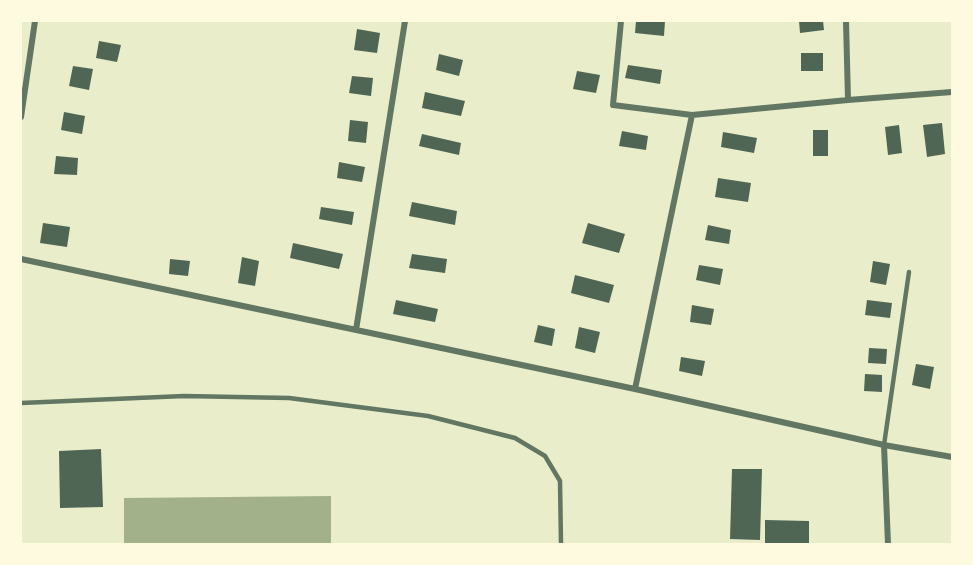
<!DOCTYPE html>
<style>
body{margin:0}
#map{position:relative;width:973px;height:565px;overflow:hidden;background:#e9edc9;font-family:Lato,sans-serif}
canvas{display:block}
.frame{position:absolute;inset:0;border:22px solid #fefae0;pointer-events:none}
</style>
<div id="map">
<canvas width="973" height="565"></canvas>
<div class="frame"></div>
</div>
<script>
const g = document.querySelector('canvas').getContext('2d');
g.lineJoin = 'round';
function fillPath(path, color) {
  g.fillStyle = color;
  g.fill(path, 'evenodd');
}
function poly(rows) {
  const path = new Path2D();
  for (const r of rows) {
    path.moveTo(r[0], r[1]);
    for (let i = 2; i < r.length; i += 2) path.lineTo(r[i], r[i + 1]);
  }
  return path;
}
function stroke(path, color, width, dash) {
  g.strokeStyle = color;
  g.lineWidth = width;
  g.lineCap = dash ? 'butt' : 'round';
  g.setLineDash(dash || []);
  g.stroke(path);
}
fillPath(poly([
 [331,496,331,544,124,544,124,498]
]), '#a3b18a');
fillPath(poly([
 [636,21,665,21,664,36,635,33],
 [799,21,823,21,824,30,800,33],
 [357,29,380,33,377,53,354,50],
 [99,41,121,45,117,62,96,58],
 [801,53,823,53,823,71,801,71],
 [439,54,463,60,459,76,436,70],
 [628,65,662,70,660,84,625,78],
 [73,66,93,69,89,90,69,86],
 [577,71,600,75,596,93,573,89],
 [352,76,373,78,371,96,349,93],
 [425,92,465,101,461,116,422,108],
 [64,112,85,116,82,134,61,130],
 [350,120,368,122,366,143,348,141],
 [942,123,945,154,927,157,923,125],
 [899,125,902,153,888,155,885,127],
 [813,130,828,130,828,156,813,156],
 [622,131,648,136,646,150,619,146],
 [723,132,757,138,754,153,721,147],
 [422,134,461,143,459,155,419,146],
 [56,156,78,158,77,175,54,174],
 [339,162,365,167,362,182,337,178],
 [718,178,751,183,748,202,715,197],
 [412,202,457,211,455,225,409,216],
 [321,207,354,212,352,225,319,219],
 [43,223,70,227,67,247,40,243],
 [588,223,625,234,619,253,582,243],
 [708,225,731,230,729,244,705,240],
 [293,243,343,254,339,269,290,258],
 [412,254,447,259,445,273,409,268],
 [242,257,259,261,255,286,238,283],
 [170,259,190,261,188,276,169,274],
 [873,261,890,264,886,285,870,282],
 [699,265,723,269,720,285,696,280],
 [575,275,614,285,609,303,571,293],
 [396,300,438,309,435,322,393,314],
 [867,300,892,303,890,318,865,315],
 [692,305,714,309,711,325,690,322],
 [538,325,555,329,552,346,534,342],
 [579,327,600,332,595,353,575,348],
 [869,348,887,349,886,364,868,363],
 [681,357,705,361,702,376,679,371],
 [916,364,934,367,930,389,912,385],
 [865,374,882,375,882,392,864,391],
 [101,449,103,507,60,508,59,451],
 [732,469,762,469,760,540,730,539],
 [765,520,809,521,809,544,765,544]
]), '#4f6655');
stroke(poly([
 [21,403,184,396,289,398,428,416,515,438,545,456,560,481,561,544],
 [884,445,909,272]
]), '#617663', 4.5);
stroke(poly([
 [621,21,613,105,692,115,848,100,952,92],
 [846,21,848,100],
 [21,117,35,21],
 [21,259,635,389,884,445,952,457],
 [356,330,405,21],
 [635,389,692,115],
 [884,445,888,544]
]), '#617663', 6);
</script>
